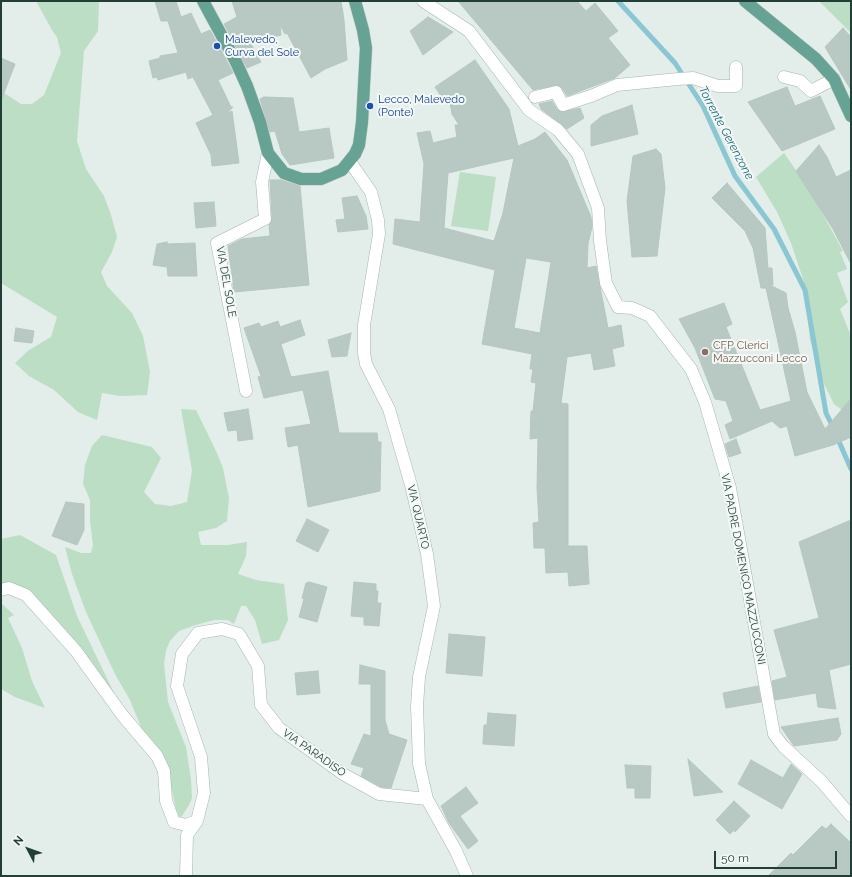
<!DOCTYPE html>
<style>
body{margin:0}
#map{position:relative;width:852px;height:877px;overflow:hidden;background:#e3ede9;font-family:Raleway,sans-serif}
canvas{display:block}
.frame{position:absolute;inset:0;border:2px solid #223f37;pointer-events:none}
.north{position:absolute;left:8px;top:829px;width:40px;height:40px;-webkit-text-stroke:3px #f4f9f6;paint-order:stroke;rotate:311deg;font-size:11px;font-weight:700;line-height:16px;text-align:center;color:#223f37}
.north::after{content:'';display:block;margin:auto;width:14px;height:18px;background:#223f37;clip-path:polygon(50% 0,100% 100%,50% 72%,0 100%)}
.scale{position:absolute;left:714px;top:851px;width:123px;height:18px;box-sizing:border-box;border:2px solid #223f37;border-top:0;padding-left:5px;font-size:12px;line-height:14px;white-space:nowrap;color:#223f37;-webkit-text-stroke:3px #f4f9f6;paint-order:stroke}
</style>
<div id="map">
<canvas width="852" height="877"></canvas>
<div class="frame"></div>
<div class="north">N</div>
<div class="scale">50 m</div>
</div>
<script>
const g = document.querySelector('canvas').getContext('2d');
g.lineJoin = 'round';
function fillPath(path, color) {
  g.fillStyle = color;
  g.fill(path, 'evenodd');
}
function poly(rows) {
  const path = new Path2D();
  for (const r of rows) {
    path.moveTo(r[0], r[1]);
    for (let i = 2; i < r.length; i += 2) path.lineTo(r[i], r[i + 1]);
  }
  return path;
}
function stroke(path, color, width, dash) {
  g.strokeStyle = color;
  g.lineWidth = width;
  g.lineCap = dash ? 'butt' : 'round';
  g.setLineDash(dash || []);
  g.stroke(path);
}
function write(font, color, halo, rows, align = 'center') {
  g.font = font + ' Raleway,sans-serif';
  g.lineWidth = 4;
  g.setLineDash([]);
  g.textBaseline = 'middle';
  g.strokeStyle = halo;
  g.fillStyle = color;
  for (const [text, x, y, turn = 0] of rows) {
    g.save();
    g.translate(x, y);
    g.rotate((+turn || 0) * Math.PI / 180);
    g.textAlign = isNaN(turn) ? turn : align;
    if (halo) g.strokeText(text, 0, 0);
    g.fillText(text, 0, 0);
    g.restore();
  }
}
fillPath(poly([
 [36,1,99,2,98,31,84,51,77,141,86,169,104,196,111,215,117,237,112,252,101,272,107,286,132,313,143,336,150,372,147,395,120,396,102,393,97,420,78,412,54,390,29,376,15,363,29,350,51,337,57,317,1,283,1,91,21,104,32,104,44,95,61,53,57,37,52,30],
 [819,1,851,1,851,33],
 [784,153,809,189,843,251,840,252,847,269,837,273,848,302,840,309,851,336,851,406,842,410,834,404,824,384,810,340,804,282,791,243,777,212,756,177],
 [460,172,496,177,488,231,451,226],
 [181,409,196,410,216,451,223,468,229,498,227,521,216,528,198,532,201,545,228,545,247,542,246,556,238,574,256,580,284,584,288,620,279,640,262,644,255,620,246,606,241,606,234,624,228,620,214,620,196,625,179,631,170,641,166,650,164,664,168,702,186,747,191,780,192,798,189,805,182,816,179,817,176,809,170,781,143,732,130,700,115,674,86,612,72,574,65,547,81,553,91,553,93,545,90,521,90,500,83,484,85,465,92,446,102,435,152,447,161,458,144,492,155,504,171,506,187,502,192,470],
 [20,535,56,555,77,616,114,693,59,623,30,591,12,584,1,583,1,539],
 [1,603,14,615,8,618,22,648,32,681,45,708,15,697,1,689]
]), '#bbdec5');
stroke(poly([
 [618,1,675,63,703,106,735,176,774,229,805,290,826,413,833,427],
 [837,437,851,469]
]), '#8ac7d3', 5);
const building = poly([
 [155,1,176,1,181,17,191,13,201,34,210,30,229,65,233,73,218,80,231,107,233,107,226,114,232,111,239,163,212,166,211,155,196,123,213,115,193,77,188,79,186,72,158,80,157,77,153,78,149,61,160,58,160,56,178,53,168,21,161,21,155,1],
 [232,1,341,1,344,20,347,60,325,69,311,78,287,33,285,34,280,25,281,35,250,42,261,62,247,68,224,24,237,17,232,1],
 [458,1,577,1,586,11,595,3,618,31,608,38,630,65,615,78,567,96,562,88,557,85,533,90,458,1],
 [428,17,453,32,423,55,410,31,428,17],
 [843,28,851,37,851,90,825,47,843,28],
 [1,58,15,64,2,98,1,97,1,58],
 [475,60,509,109,518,146,535,139,545,132,567,160,591,217,592,227,588,244,587,268,596,266,608,328,621,325,624,346,612,349,615,366,594,370,591,353,567,357,561,403,568,404,568,546,587,546,589,584,569,586,568,572,546,573,545,548,534,548,533,523,539,522,537,488,538,438,530,439,531,411,533,411,536,383,531,382,533,369,530,369,532,354,482,344,495,270,393,244,395,219,420,222,424,164,417,133,430,131,433,143,457,137,455,125,459,125,452,114,450,103,446,104,435,87,475,60],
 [514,158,503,213,494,241,444,228,448,173,514,158],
 [526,258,551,262,540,333,514,328,526,258],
 [787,87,795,106,820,96,835,129,782,151,748,102,787,87],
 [264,97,293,98,299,132,329,128,334,158,290,165,282,154,275,131,270,132,260,99,264,97],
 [552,101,557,109,562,112,580,108,584,118,567,129,541,109,539,104,552,101],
 [632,105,638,134,591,146,591,125,602,116,632,105],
 [819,145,827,157,836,177,851,170,851,264,833,229,796,171,819,145],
 [656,149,661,154,665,188,657,256,632,257,627,201,633,156,656,149],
 [270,180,281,180,300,186,309,285,234,292,228,246,242,239,270,236,269,225,272,218,270,180],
 [727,183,765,228,768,268,772,268,773,285,770,285,786,293,788,308,795,332,807,392,825,429,851,399,851,437,833,445,795,456,787,426,780,428,772,421,730,439,725,425,733,421,726,401,715,399,695,348,679,319,724,303,732,324,726,327,760,410,791,401,766,288,761,288,753,248,745,231,712,198,727,183],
 [357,196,366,216,368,229,338,232,336,220,345,219,342,198,357,196],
 [214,202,216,226,196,228,194,203,214,202],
 [167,242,167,244,195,243,197,276,168,276,167,267,153,265,157,244,167,242],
 [300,320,305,335,281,344,291,377,328,371,339,433,377,433,378,442,381,442,380,491,308,507,298,445,288,447,285,428,311,424,303,390,264,398,258,377,261,376,244,328,259,323,261,327,278,321,280,327,300,320],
 [16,328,34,331,32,343,14,341,16,328],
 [351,333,347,356,332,357,328,340,351,333],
 [248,409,253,439,238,441,237,430,228,431,224,413,248,409],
 [736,439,741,453,729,457,725,444,736,439],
 [66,502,84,504,84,530,77,545,52,536,66,502],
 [307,519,329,530,318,552,296,541,307,519],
 [851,520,851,664,829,670,836,709,818,707,816,693,775,700,772,681,787,677,774,630,819,618,799,542,851,520],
 [309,582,327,587,317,622,299,617,304,599,302,598,306,583,309,582],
 [354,582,376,584,376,591,378,591,377,603,381,603,379,626,364,625,364,617,351,616,354,582],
 [449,634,485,637,482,676,446,673,449,634],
 [360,665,385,671,385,720,389,734,407,740,391,788,381,787,361,776,364,768,351,764,364,734,371,736,371,684,359,684,360,665],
 [318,671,320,693,297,695,295,673,318,671],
 [758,686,761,702,726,708,723,693,758,686],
 [488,713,516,715,514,746,483,744,484,725,487,725,488,713],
 [838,718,841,734,837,740,794,746,781,727,838,718],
 [688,759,723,792,694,796,688,759],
 [751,760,783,778,791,764,802,774,782,809,738,784,751,760],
 [625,765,651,766,650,798,635,798,635,788,627,788,625,765],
 [466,787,478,803,460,816,478,841,468,849,449,823,441,806,466,787],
 [734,801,750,816,735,832,734,830,730,834,716,820,734,801],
 [831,824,851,843,851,876,768,876,791,853,793,855,822,826,826,829,831,824]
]);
fillPath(building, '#b8c8c2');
stroke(building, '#b5c7c0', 1);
const minor = poly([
 [423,1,469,31,529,110,558,130,578,154,598,208,600,241,606,283,618,307,632,308,650,316,691,369,705,402,730,488,774,734,783,746,822,782,851,816],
 [784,77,800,81,811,91,834,79],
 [535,97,556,92,563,105,591,96,617,85,678,79,693,78,718,86,736,86,736,67],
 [350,162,371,192,378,220,379,234,364,325,364,353,366,364,389,409,411,485,427,554,434,606,419,677,417,706,419,764,427,799,456,851,467,876],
 [246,391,217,243,265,219,262,182,268,153],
 [1,590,9,588,26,595,76,651,123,716,157,756,164,771,166,801,174,822,186,825,197,821,204,793,201,757,177,686,182,654,198,633,222,629,239,634,258,666,261,705,279,728,343,774,379,794,427,799],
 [186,876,187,835,197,821]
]);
const major = poly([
 [203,1,236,62,247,86,260,122,268,153,284,173,301,179,321,179,342,170,355,154,359,145,362,122,366,48,363,30,355,1],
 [745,1,816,59,834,79,851,116]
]);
stroke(minor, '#a5b5b0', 13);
stroke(major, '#c1c9c7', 13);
stroke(minor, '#fff', 12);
stroke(major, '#67a394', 12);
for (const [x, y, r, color] of [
 [217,46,4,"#1a4fb4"],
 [370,106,4,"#1a4fb4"],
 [705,352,4,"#8d6e63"]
]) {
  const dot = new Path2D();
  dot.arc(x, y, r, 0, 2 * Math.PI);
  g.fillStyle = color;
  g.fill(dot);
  stroke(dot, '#f4f9f6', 1.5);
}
write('11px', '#164399', '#f4f9f6', [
 ["Malevedo,",225,40],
 ["Curva del Sole",225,53],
 ["Lecco, Malevedo",378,100],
 ["(Ponte)",378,113]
], 'left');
write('11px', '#223f37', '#f4f9f6', [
 ["VIA DEL SOLE",226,282,80],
 ["VIA QUARTO",418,517,77],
 ["VIA PADRE DOMENICO MAZZUCCONI",743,569,79],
 ["VIA PARADISO",314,753,35]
]);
write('11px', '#785e54', '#f4f9f6', [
 ["CFP Clerici",713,346],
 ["Mazzucconi Lecco",713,359]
], 'left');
write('italic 12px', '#1b6c7c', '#f4f9f6', [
 ["Torrente Gerenzone",726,133,62]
]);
</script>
